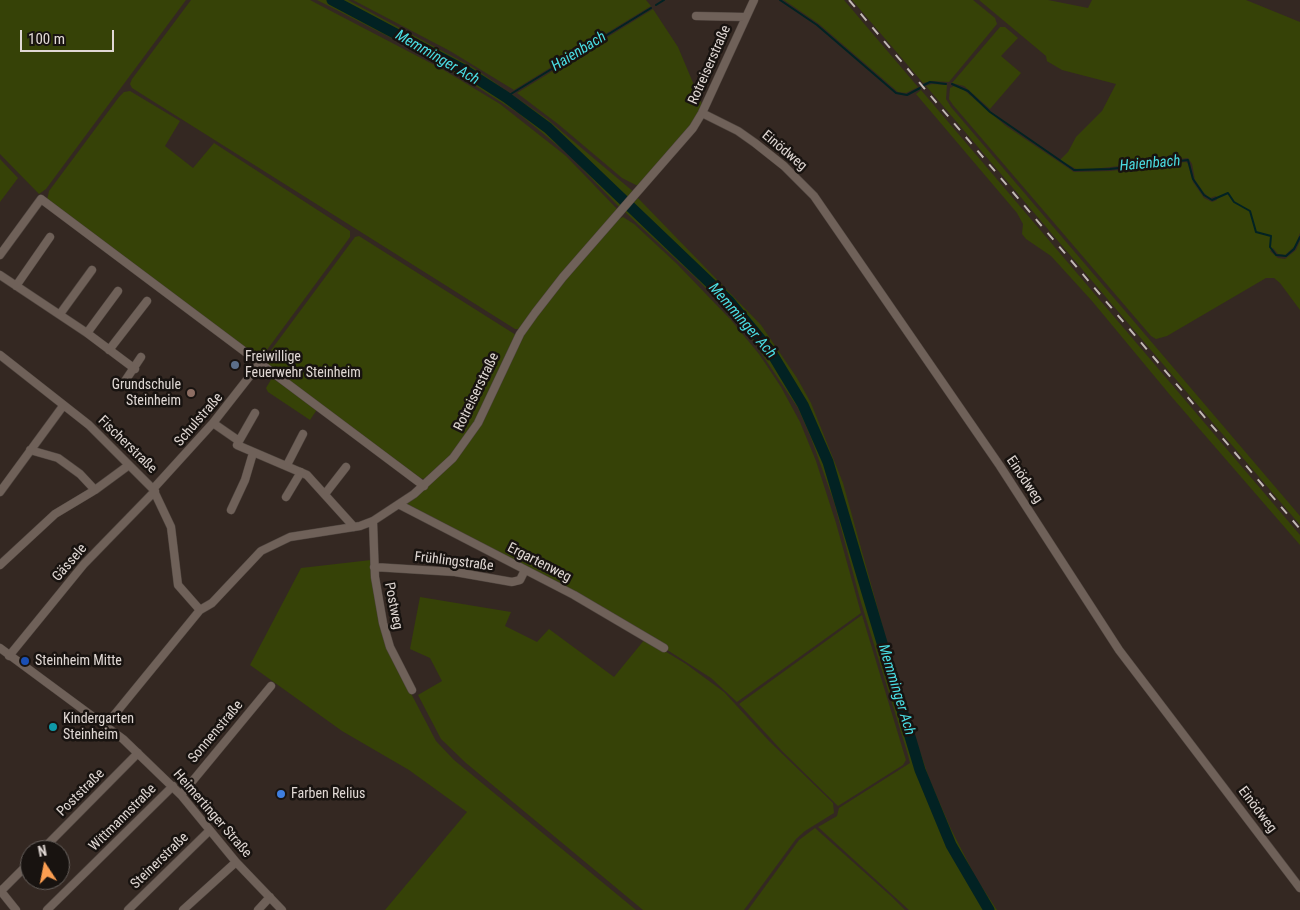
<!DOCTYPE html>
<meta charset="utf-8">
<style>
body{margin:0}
#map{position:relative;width:1300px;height:910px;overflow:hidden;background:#342822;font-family:"Roboto Condensed",sans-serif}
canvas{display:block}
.north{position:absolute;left:20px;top:840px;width:50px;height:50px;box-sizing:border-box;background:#181310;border:1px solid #68625e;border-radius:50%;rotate:349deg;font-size:14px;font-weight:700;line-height:20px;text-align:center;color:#e0d8d4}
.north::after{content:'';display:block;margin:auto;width:18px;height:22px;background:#fb9e51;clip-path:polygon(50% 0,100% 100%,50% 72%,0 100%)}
.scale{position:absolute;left:20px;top:30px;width:94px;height:22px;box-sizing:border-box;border:2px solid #e0d8d4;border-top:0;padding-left:6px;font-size:15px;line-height:18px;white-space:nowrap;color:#e0d8d4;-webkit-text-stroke:4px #181310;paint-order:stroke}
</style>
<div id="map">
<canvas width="1300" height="910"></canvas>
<div class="north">N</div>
<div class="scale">100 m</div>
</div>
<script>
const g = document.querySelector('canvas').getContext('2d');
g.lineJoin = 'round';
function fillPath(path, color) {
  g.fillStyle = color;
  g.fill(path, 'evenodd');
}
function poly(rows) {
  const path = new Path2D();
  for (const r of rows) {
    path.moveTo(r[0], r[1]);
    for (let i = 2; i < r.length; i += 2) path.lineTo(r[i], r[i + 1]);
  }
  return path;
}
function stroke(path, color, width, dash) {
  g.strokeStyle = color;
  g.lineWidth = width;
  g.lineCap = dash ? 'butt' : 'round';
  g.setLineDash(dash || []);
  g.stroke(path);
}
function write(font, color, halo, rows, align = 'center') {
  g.font = font + ' "Roboto Condensed",sans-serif';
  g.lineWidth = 5;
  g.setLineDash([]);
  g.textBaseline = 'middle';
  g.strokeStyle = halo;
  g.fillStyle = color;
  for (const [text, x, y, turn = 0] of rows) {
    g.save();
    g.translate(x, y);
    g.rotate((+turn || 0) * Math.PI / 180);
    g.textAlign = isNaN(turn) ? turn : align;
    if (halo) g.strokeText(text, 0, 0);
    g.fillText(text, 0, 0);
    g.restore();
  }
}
fillPath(poly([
 [0,0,186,0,46,189,39,194,0,154],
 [191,0,310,0,442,69,500,104,566,156,619,211,519,329,515,329,132,88,130,84,132,79],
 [317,0,348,0,474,68,547,119,635,193,621,209,568,154,518,113,438,62],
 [353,0,646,0,651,6,514,90,450,51],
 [784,0,844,0,918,87,906,93,898,92,819,24],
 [852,0,973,0,995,18,997,24,949,82,932,81,923,83],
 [979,0,1048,0,1088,8,1092,0,1246,0,1300,22,1300,233,1295,246,1285,255,1278,254,1273,248,1270,251,1278,258,1285,259,1296,250,1300,241,1300,310,1280,283,1274,278,1266,278,1167,336,1156,339,1151,336,953,105,949,99,950,88,954,86,964,90,1006,126,1074,172,1110,171,1186,162,1188,164,1193,182,1204,198,1212,202,1217,200,1216,196,1210,198,1204,193,1195,180,1192,164,1188,158,1085,170,1076,169,1060,160,1068,152,1076,137,1102,111,1116,84,1062,70,1045,60,1047,61,1046,56],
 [653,9,678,47,702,104,695,120,640,185,636,185,622,178,558,124,517,93],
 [1000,27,1005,27,1018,38,1001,56,1021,73,990,109,964,86,952,83],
 [932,84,947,85,946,99,951,107,1300,516,1300,525,926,86],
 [921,90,1300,535,1300,545,1170,395,1092,301,1051,256,1026,239,1022,234,1023,224,1017,213,916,94],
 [130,91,180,121,165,146,193,168,214,143,350,231,350,237,345,244,261,358,259,359,47,200,49,191,119,97,124,92],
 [0,159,18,178,0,202],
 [638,198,761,325,797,378,811,403,843,483,905,707,929,778,951,829,976,878,997,910,909,910,818,827,837,816,839,808,910,763,908,755,860,599,834,502,811,438,798,408,745,329,695,277,625,212],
 [623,217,634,224,677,264,731,320,759,354,781,387,800,422,816,461,836,523,861,613,737,702,711,678,644,635,407,504,464,449,479,426,525,332,534,318,582,259,619,219],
 [359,236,516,335,475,423,455,452,424,479,417,477,263,361,355,237],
 [272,378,318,408,310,420,268,392,266,388],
 [371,560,395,663,436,741,454,760,636,910,385,910,467,812,409,770,342,731,250,665,301,568],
 [420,597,511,612,505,626,537,642,549,629,614,677,645,639,686,664,724,692,769,741,833,803,834,813,805,831,796,839,744,910,643,910,466,763,441,739,418,695,442,681,430,658,410,649],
 [862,615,906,760,903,765,838,806,782,751,739,704],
 [815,828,892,897,905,910,748,910,799,840]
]), '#364207');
stroke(poly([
 [780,0,817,25,896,93,907,95,920,88],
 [656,5,664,0],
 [952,84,968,91,990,112,1074,170,1110,169,1188,160,1193,179,1204,195,1212,200,1228,193,1234,202,1250,211,1256,232,1271,236,1270,247,1276,255,1286,256,1294,249,1300,237],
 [924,85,930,82,946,84],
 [506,97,651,8]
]), '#022223', 2);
stroke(poly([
 [332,0,464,70,506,97,548,128,729,301,771,352,803,405,828,462,920,770,951,845,989,910]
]), '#022223', 11);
const minor = poly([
 [696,16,745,17],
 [702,113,738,131,755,143,784,166,814,196,1000,466,1119,650,1300,888],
 [0,255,41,199,424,486],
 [0,275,87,333,135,369],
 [16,286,50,237],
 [60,314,92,270],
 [87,333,118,291],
 [109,350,147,301],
 [0,355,89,425,153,489,171,527,178,585,200,610],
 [123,384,141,357],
 [213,423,239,441,237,445,307,475,354,527],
 [239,441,255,413],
 [30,450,58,458,80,474,95,490],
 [287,465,303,434],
 [153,489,213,423,260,363],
 [0,492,63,406],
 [325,494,346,467],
 [286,497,301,472],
 [400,505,574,595,664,648],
 [231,510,245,480,253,453],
 [373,521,375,577,383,623,390,647,412,690],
 [0,565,55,514,95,490,129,465],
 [374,567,455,572,512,582,520,580,525,570],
 [0,648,123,739,181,795,236,862,282,910],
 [9,656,84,564,155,491],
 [106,725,200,610,212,603,261,551,290,537,360,526,373,521,414,494,453,458,478,423,520,334,535,313,563,277,693,128,702,113,754,0],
 [181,795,271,686],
 [42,850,138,753],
 [0,890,16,910],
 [1,891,30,862],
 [47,910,173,786],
 [128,910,209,831],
 [183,910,236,862],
 [258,910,270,897]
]);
stroke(minor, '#4f453f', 9);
stroke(minor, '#6f6159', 8);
stroke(poly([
 [849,0,1300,529]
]), '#c1b8b4', 2, [9, 9]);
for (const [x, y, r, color] of [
 [235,365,5,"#5c6f8a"],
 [191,393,5,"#8d6e63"],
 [25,661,5,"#1a4fb4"],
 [53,727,5,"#0f9aa8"],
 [281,794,5,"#3f7fe0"]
]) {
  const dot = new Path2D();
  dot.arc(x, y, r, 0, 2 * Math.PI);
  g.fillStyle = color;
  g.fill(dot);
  stroke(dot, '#181310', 2);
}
write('14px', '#e0d8d4', '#181310', [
 ["Rotreiserstraße",710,65,-66],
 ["Einödweg",784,151,40],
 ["Rotreiserstraße",477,392,-64],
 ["Schulstraße",199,420,-49],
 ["Fischerstraße",127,445,44],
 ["Einödweg",1024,480,56],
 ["Frühlingstraße",454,562,7],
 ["Gässele",70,563,-49],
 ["Ergartenweg",539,563,27],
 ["Postweg",393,606,79],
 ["Sonnenstraße",216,732,-50],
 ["Poststraße",81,793,-45],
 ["Einödweg",1257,810,53],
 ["Heimertinger Straße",212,814,49],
 ["Wittmannstraße",123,818,-45],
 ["Steinerstraße",160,861,-44]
]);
write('14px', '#e0d8d4', '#181310', [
 ["Freiwillige",245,357],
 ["Feuerwehr Steinheim",245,373],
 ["Grundschule",181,385,"right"],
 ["Steinheim",181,401,"right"],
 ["Steinheim Mitte",35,661],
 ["Kindergarten",63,719],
 ["Steinheim",63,735],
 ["Farben Relius",291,794]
], 'left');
write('italic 15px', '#4adde3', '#181310', [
 ["Haienbach",579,52,-32],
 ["Memminger Ach",437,58,30],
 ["Haienbach",1150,164,-5],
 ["Memminger Ach",742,321,49],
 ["Memminger Ach",896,690,73]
]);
</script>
